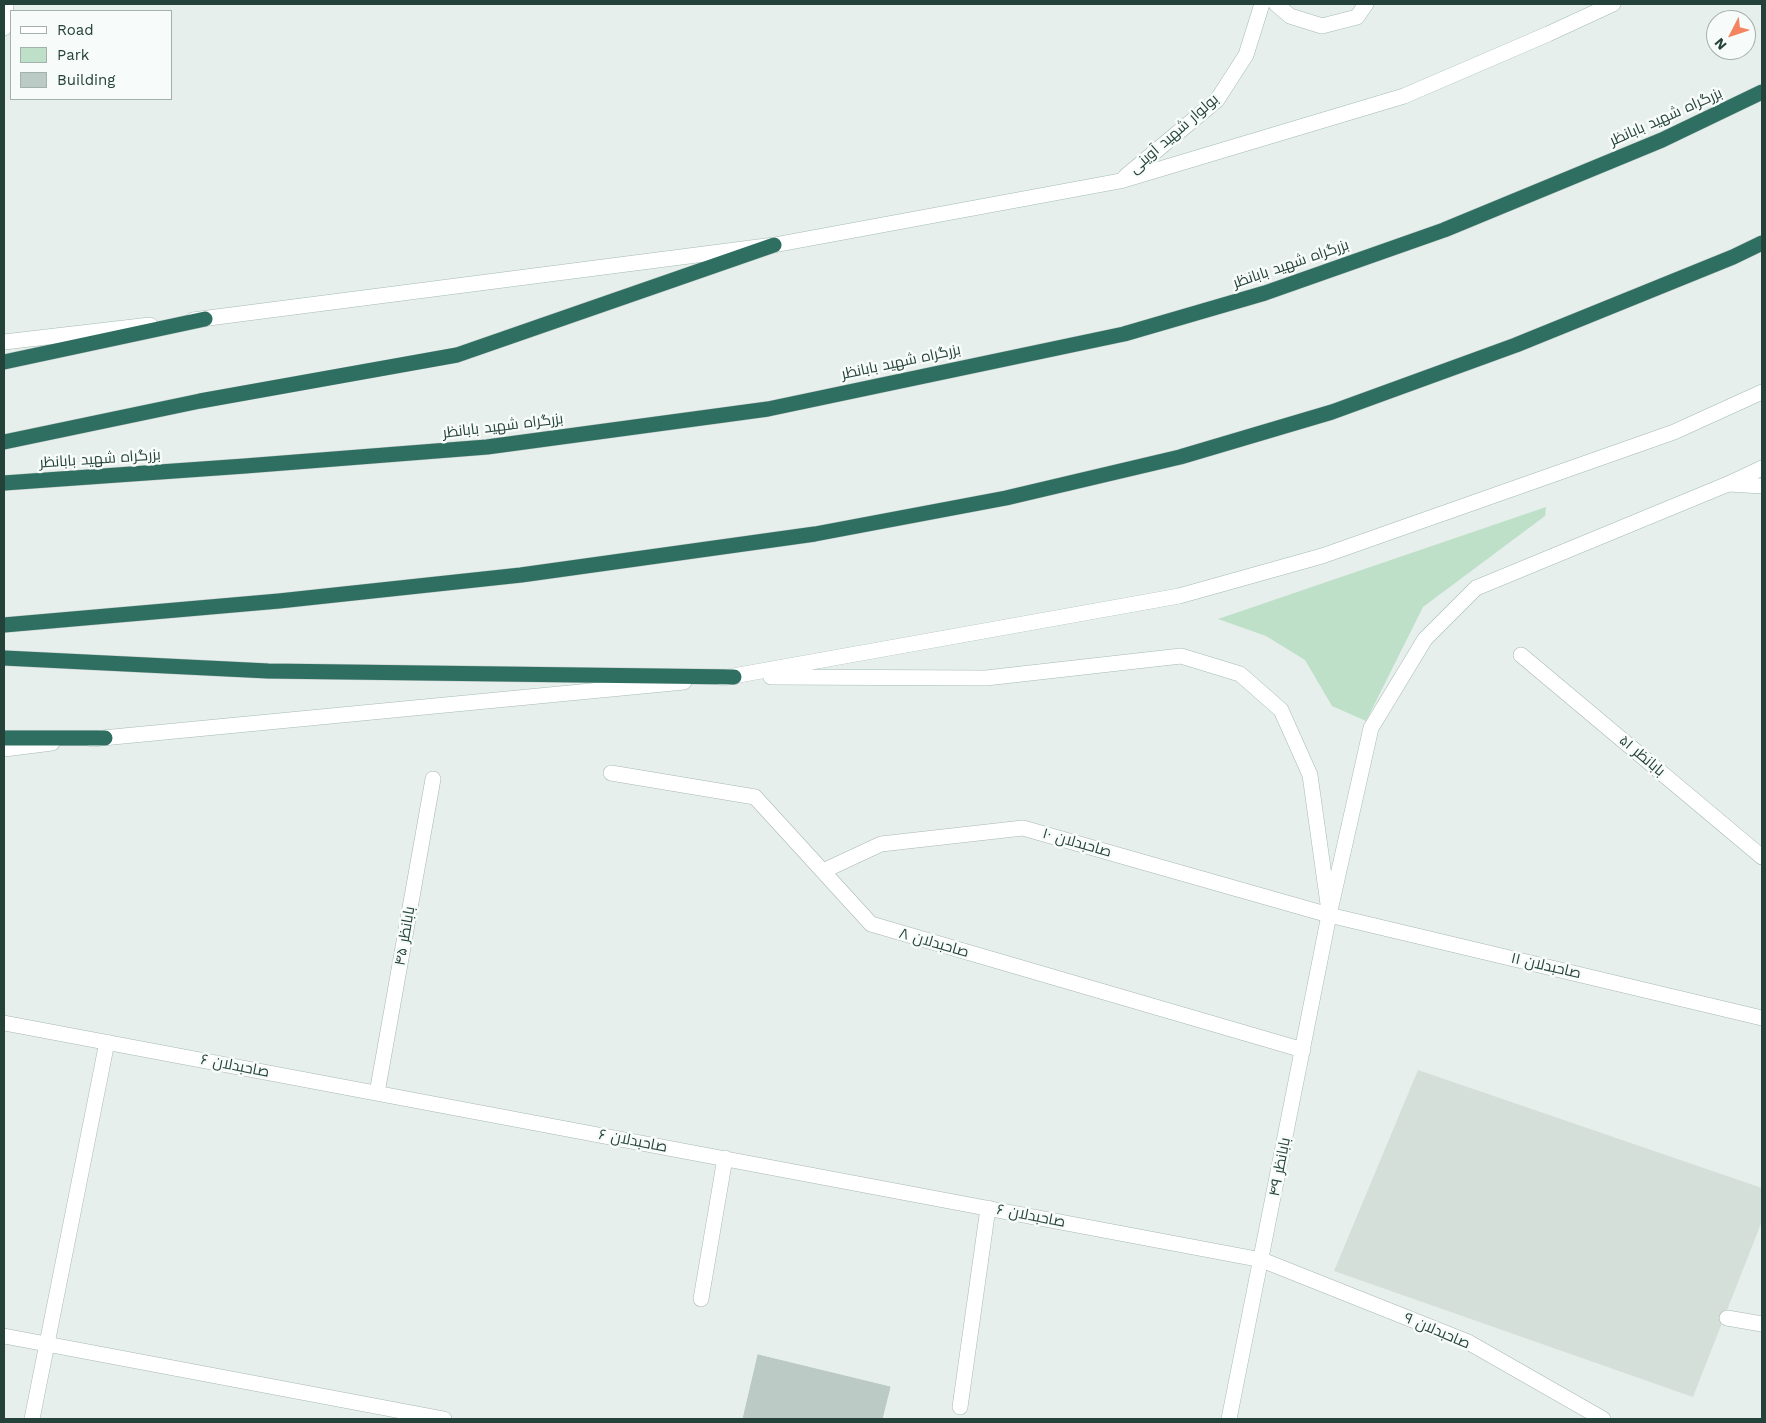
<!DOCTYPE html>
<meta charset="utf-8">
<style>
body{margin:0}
#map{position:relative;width:1766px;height:1423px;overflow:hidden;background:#e6efeb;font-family:"Work Sans",sans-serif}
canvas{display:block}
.frame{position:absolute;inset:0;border:5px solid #24423a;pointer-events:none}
.legend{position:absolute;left:10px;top:10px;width:162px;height:90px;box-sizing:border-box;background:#f7fbf9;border:1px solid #a3b1ad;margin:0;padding:6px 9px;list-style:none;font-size:15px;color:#24423a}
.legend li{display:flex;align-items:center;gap:10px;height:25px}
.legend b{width:25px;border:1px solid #a3b1ad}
.north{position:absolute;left:1706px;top:10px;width:50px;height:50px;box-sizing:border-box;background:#f7fbf9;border:1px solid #a3b1ad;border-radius:50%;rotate:229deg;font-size:14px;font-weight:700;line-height:20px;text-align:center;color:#24423a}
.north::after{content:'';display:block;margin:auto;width:18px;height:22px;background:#f4845f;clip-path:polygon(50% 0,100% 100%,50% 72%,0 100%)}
</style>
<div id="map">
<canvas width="1766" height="1423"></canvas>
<div class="frame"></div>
<ul class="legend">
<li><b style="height:6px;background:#fff"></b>Road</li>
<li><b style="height:14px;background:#bfe0c8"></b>Park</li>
<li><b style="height:14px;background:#bbcac4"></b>Building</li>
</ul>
<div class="north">N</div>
</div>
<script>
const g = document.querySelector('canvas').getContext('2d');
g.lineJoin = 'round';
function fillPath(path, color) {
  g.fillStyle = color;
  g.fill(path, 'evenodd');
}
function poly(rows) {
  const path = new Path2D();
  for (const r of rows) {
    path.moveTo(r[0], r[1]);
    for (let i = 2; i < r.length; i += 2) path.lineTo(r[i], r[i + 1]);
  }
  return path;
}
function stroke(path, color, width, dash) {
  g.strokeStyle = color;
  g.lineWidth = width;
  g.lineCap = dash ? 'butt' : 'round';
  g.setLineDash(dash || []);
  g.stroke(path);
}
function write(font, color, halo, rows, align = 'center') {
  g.font = font + ' "Work Sans",Cairo,sans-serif';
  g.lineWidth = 5;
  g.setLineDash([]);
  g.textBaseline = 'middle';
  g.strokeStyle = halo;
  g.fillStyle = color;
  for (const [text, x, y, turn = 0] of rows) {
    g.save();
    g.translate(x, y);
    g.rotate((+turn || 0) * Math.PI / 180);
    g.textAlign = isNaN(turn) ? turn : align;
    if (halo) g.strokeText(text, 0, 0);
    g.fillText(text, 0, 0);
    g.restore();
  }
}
fillPath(poly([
 [1418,1070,1762,1188,1762,1221,1693,1397,1334,1271]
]), '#d4dfda');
fillPath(poly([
 [1546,507,1545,516,1423,607,1366,721,1332,706,1305,660,1266,636,1218,619]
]), '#bfe0c8');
const building = poly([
 [758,1355,890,1387,882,1419,743,1419,758,1355]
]);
fillPath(building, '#bbcac4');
stroke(building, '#b8c9c2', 1);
const street = poly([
 [4,28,6,4],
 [1521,655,1762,857],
 [611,773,755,797,871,924,1303,1050],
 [823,871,881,844,1023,828,1329,915,1762,1018],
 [4,1023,1262,1260,1468,1342,1603,1419],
 [377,1093,433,779],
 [701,1299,725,1158],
 [1727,1318,1762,1324],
 [4,1336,444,1419],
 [960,1407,988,1208],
 [32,1419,107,1042]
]);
const secondary = poly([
 [1276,4,1290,16,1322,26,1357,17,1366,4],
 [1126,176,1217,100,1246,55,1262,4],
 [193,320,774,245,1120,181,1404,96,1548,34,1613,4],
 [4,342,150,325],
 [1729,484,1762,486],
 [771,677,986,678,1181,656,1240,674,1281,710,1310,775,1328,904],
 [722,678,1179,596,1322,556,1674,432,1762,392],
 [92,739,684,682],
 [4,749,52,743],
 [1229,1419,1329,915,1371,728,1425,639,1476,588,1728,484,1762,468]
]);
const highway = poly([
 [4,362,205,319],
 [4,442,200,401,457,355,774,245],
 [4,483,245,466,487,447,768,409,1124,334,1265,293,1444,230,1662,140,1762,92],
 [4,625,279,601,521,575,815,534,1006,498,1180,457,1332,412,1516,345,1733,257,1762,243],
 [4,658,268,671,734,677],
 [4,738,105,738]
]);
stroke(street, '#a8b8b2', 16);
stroke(secondary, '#a4bbb3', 16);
stroke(highway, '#c2cac8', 16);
stroke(street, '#fff', 15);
stroke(secondary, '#fff', 15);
stroke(highway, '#2f6f62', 15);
write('15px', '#24423a', '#f7fbf9', [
 ["بزرگراه شهید بابانظر",1666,117,-24],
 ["بولوار شهید آوینی",1174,134,-41],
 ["بزرگراه شهید بابانظر",1291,264,-19],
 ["بزرگراه شهید بابانظر",901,362,-12],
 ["بزرگراه شهید بابانظر",503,426,-7],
 ["بزرگراه شهید بابانظر",100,459,-4],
 ["بابانظر ۵۱",1642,756,40],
 ["صاحبدلان ۱۰",1077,843,16],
 ["بابانظر ۴۵",405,936,-80],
 ["صاحبدلان ۸",934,943,16],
 ["صاحبدلان ۱۱",1546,966,13],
 ["صاحبدلان ۶",235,1066,11],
 ["صاحبدلان ۶",633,1141,11],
 ["بابانظر ۴۹",1280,1167,-79],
 ["صاحبدلان ۶",1031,1216,11],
 ["صاحبدلان ۹",1437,1331,23]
]);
</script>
